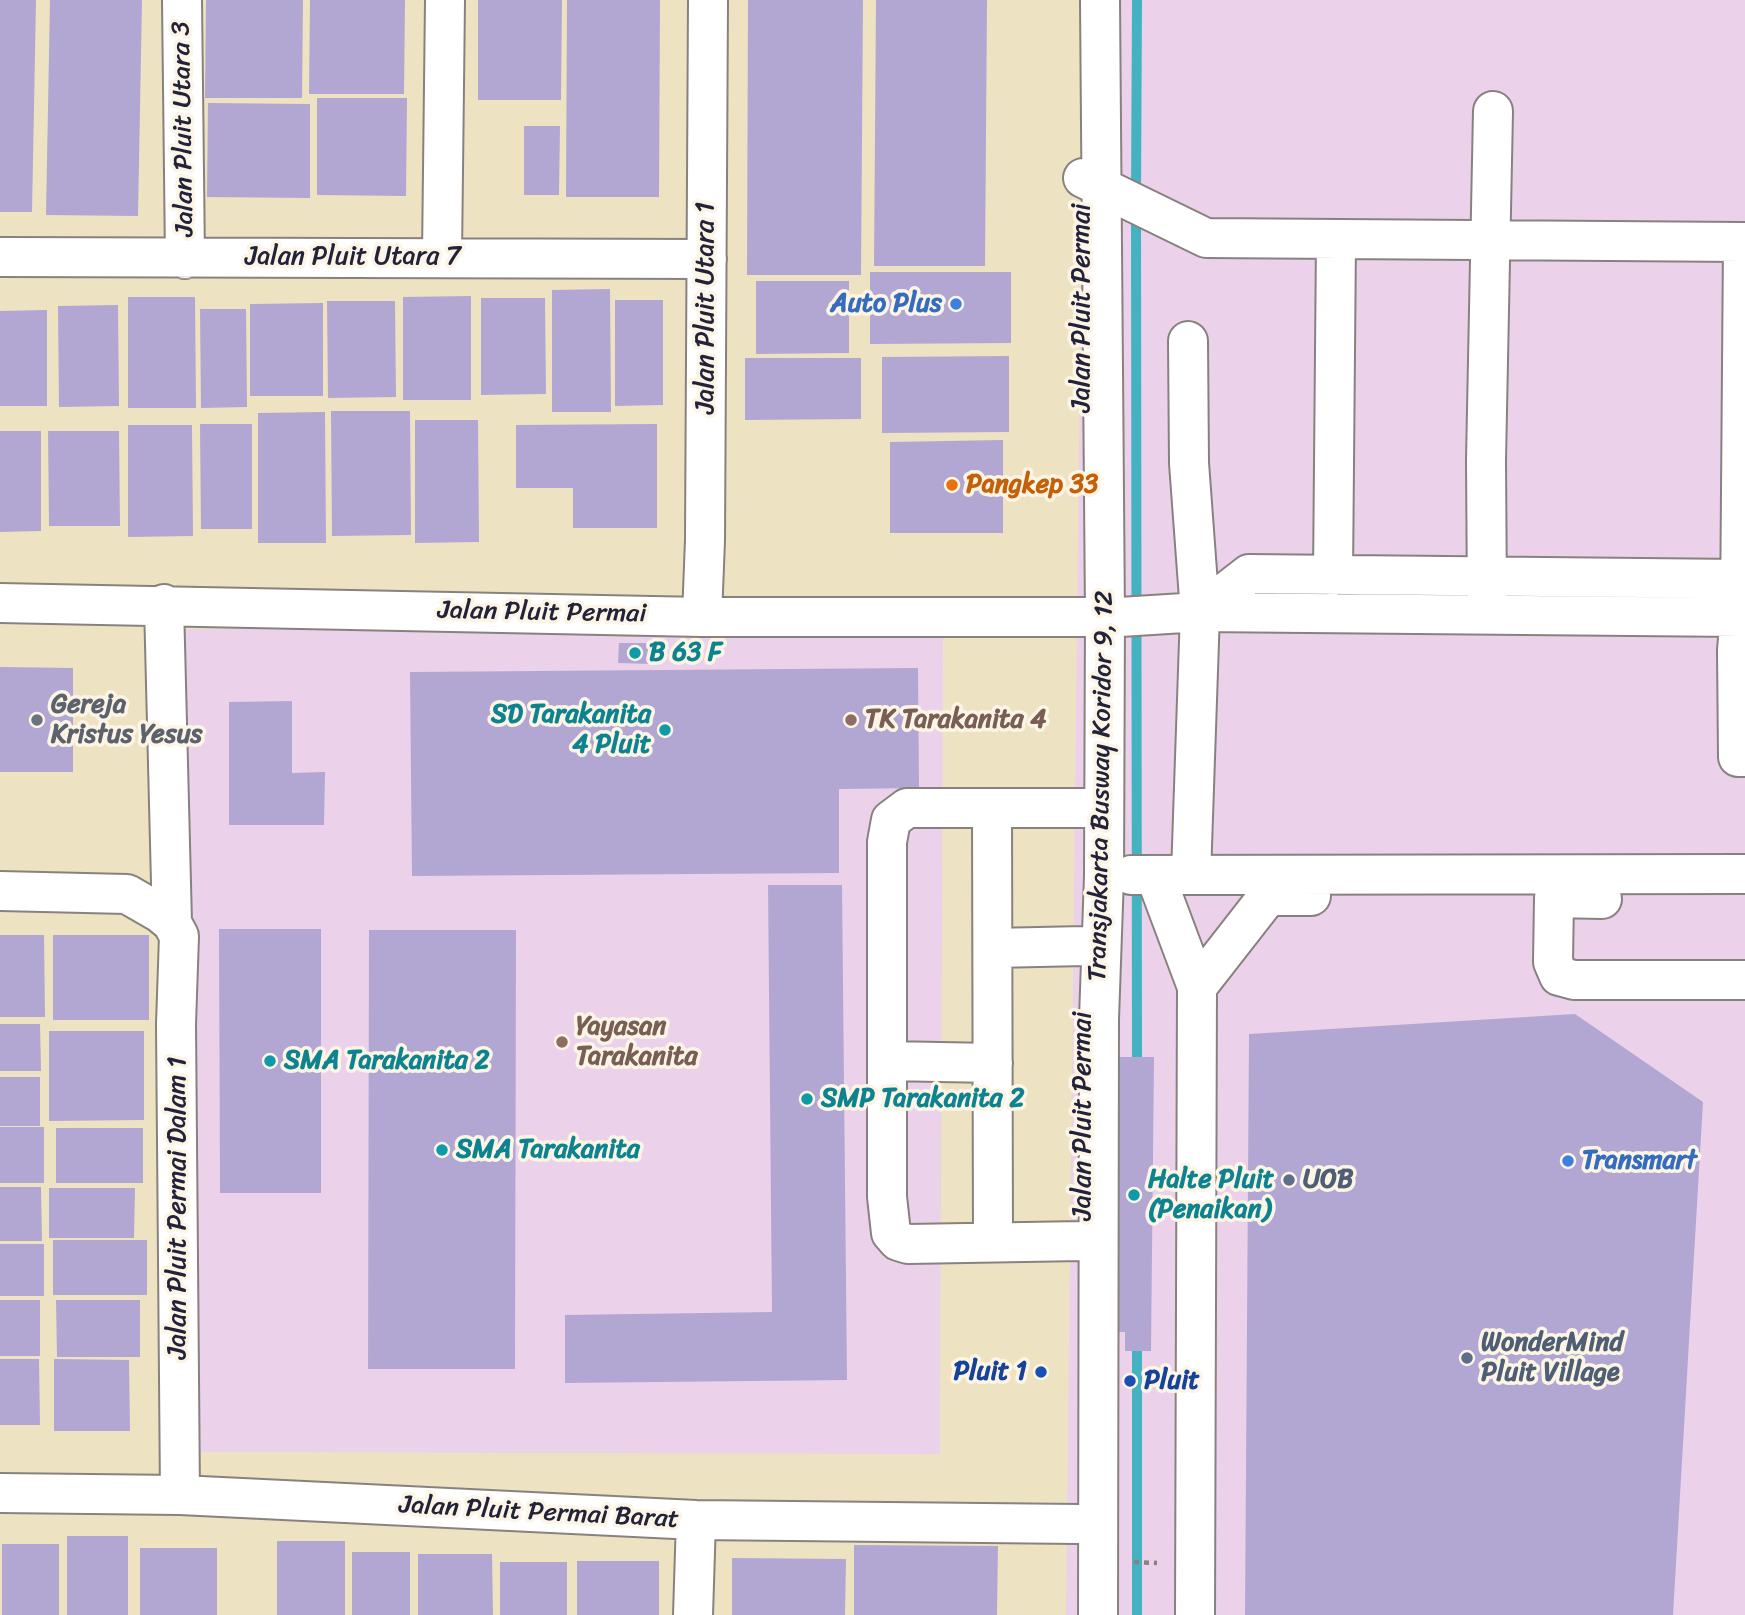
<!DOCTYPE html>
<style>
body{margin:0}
canvas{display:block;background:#ede2c1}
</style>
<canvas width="1745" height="1615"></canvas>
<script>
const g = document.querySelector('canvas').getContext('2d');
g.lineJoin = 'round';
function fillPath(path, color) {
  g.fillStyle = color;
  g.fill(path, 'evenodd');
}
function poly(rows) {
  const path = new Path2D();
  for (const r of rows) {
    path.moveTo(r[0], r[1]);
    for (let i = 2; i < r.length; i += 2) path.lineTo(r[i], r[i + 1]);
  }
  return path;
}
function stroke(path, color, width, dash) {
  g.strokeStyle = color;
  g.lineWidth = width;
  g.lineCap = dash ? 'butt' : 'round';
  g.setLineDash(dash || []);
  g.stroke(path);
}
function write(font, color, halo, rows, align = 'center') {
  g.font = font + ' Sriracha,sans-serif';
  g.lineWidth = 7;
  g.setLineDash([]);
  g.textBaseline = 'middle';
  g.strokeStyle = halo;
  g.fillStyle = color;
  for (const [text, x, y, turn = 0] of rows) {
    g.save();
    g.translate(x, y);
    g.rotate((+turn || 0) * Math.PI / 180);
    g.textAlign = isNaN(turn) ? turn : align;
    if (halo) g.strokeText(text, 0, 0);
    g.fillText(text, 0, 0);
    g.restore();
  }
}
fillPath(poly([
 [1084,0,1745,0,1745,1615,1066,1615],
 [185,629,943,631,940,1454,182,1452]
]), '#ecd1ea');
stroke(poly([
 [1136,195,1137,0],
 [1136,211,1137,1070],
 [1137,1338,1137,1615]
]), '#45b2c2', 10);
fillPath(poly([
 [0,0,36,0,32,212,0,212],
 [50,0,142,0,138,216,46,215],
 [206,0,303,0,302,98,205,98],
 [310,0,405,0,404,94,309,94],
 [478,0,562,0,561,100,478,100],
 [567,0,660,0,659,197,566,197],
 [748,0,863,0,861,275,747,275],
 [876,0,987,0,985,266,874,266],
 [317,98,407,98,406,196,317,195],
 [208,103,310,104,310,198,207,197],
 [524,126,560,126,559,195,524,195],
 [870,272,1011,272,1011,343,870,344],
 [756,281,849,281,849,353,756,354],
 [610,289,611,412,552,412,552,290],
 [471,296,471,400,403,400,403,297],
 [128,297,195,297,196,408,128,408],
 [481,298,545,298,546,394,481,395],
 [615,300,663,300,663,405,615,406],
 [327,301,395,301,396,397,328,398],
 [323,303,323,396,250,396,250,304],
 [118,305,119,406,59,407,58,306],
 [200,309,246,309,247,407,201,408],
 [47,310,47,406,0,406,0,311],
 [1009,356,1009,432,882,433,882,357],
 [745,358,861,358,861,419,745,420],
 [331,411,410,411,411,535,332,536],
 [325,412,326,543,258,543,258,413],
 [415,420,478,420,479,542,415,543],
 [200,424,252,424,252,529,201,529],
 [657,424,657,528,573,528,573,488,516,488,516,425],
 [128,425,192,425,193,536,128,537],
 [0,431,41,431,41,531,0,532],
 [48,431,119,431,120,526,49,526],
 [1003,440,1003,533,890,533,890,442],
 [619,643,652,643,652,664,618,663],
 [0,667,73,668,73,772,0,772],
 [918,668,919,788,839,789,839,873,412,876,410,672],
 [292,701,292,773,325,772,324,825,229,825,229,702],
 [768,885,842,885,847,1380,565,1383,565,1315,772,1312],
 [219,929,321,929,321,1193,220,1193],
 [369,930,516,930,515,1369,368,1369],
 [0,935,44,935,45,1017,0,1017],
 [53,935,149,935,149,1020,53,1020],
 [1575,1014,1703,1102,1673,1615,1245,1615,1249,1034],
 [0,1024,40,1024,41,1071,0,1071],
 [49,1031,144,1031,144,1120,49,1121],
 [1117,1057,1154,1057,1151,1351,1125,1351,1125,1332,1114,1332],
 [0,1077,40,1077,40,1126,0,1126],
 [0,1127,44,1127,44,1183,0,1183],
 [56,1128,143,1128,143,1183,56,1183],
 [0,1187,41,1187,42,1241,0,1241],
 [49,1188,135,1188,134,1238,49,1238],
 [53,1240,147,1240,147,1295,53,1295],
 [0,1244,44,1244,44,1296,0,1296],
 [0,1300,40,1300,40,1356,0,1356],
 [56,1300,140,1300,140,1357,57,1357],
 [0,1359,39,1359,40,1425,0,1425],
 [54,1359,129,1360,130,1431,54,1431],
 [67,1536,128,1536,128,1615,67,1615],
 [277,1541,345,1541,345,1615,277,1615],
 [2,1544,59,1544,59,1615,2,1615],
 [854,1545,998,1546,997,1615,854,1615],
 [140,1548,217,1548,217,1615,140,1615],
 [352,1552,410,1552,410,1615,352,1615],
 [418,1554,492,1554,493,1615,418,1615],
 [732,1558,846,1559,845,1615,732,1615],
 [577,1561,659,1561,659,1615,577,1615],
 [500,1562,567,1562,567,1615,500,1615]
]), '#b2a7d3');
const minor = poly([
 [182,0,185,259],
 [1083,178,1206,238,1743,242,1740,617,1737,650,1738,757,1745,757],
 [442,256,445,0],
 [0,257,707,259],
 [1188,341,1189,463,1200,612,1191,875],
 [1333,576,1336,239],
 [1487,602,1486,460,1493,111],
 [0,603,702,617,1120,617,1200,612,1740,617],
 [164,604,172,923],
 [1200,612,1249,574,1740,579],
 [702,617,705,540,708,0],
 [992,808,1084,808],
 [1131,875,1745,874],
 [1155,875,1197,987,1195,1615],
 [0,891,127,894,160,913,172,923,179,936,176,1024,180,1495],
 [1602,899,1554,898,1553,962,1559,976,1574,980,1745,980],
 [993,948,1085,946],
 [1197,987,1268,896,1311,896],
 [887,1061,993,1063],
 [993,1241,992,808,907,808,891,820,887,842,887,1197,891,1233,898,1241,908,1244,1082,1241],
 [0,1493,180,1495,696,1520,1079,1524],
 [693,1615,696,1520],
 [1098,1615,1099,1019,1104,876,1105,617,1100,0]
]);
stroke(minor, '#88827e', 42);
stroke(poly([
 [1134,1562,1157,1563]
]), '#88827e', 4.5, [5, 5]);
stroke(minor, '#fff', 38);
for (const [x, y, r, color] of [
 [956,304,7,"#3f7fe0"],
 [952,485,7,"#e8710a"],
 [635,653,7,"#0f9aa8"],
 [37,720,7,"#6b7280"],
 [851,720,7,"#8d6e63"],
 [665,730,7,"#0f9aa8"],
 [562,1042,7,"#8d6e63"],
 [270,1061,7,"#0f9aa8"],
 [807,1099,7,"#0f9aa8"],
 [442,1150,7,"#0f9aa8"],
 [1568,1161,7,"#3f7fe0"],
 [1289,1180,7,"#5c6f8a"],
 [1134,1195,7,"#0f9aa8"],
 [1467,1358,7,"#5c6f8a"],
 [1041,1372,7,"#1a4fb4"],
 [1130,1381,7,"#1a4fb4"]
]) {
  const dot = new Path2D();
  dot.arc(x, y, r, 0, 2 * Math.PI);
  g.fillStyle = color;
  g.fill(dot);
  stroke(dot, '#fcf5e5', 2.5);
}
write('26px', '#22223b', '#fcf5e5', [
 ["Jalan Pluit Utara 3",184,129,-91],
 ["Jalan Pluit Utara 7",353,257],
 ["Jalan Pluit Utara 1",706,308,-90],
 ["Jalan Pluit Permai",1082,308,-90],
 ["Jalan Pluit Permai",542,613,1],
 ["Transjakarta Busway Koridor 9, 12",1102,786,-89],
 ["Jalan Pluit Permai",1083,1116,-90],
 ["Jalan Pluit Permai Dalam 1",178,1208,-90],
 ["Jalan Pluit Permai Barat",539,1513,3]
]);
write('bold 26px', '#366cbe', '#fcf5e5', [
 ["Auto Plus",942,304],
 ["Transmart",1582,1161,"left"]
], 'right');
write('bold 26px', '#c56008', '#fcf5e5', [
 ["Pangkep 33",966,485]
], 'left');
write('bold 26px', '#0d838f', '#fcf5e5', [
 ["B 63 F",649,653],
 ["SD Tarakanita",651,715,"right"],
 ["4 Pluit",651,745,"right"],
 ["SMA Tarakanita 2",284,1061],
 ["SMP Tarakanita 2",821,1099],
 ["SMA Tarakanita",456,1150],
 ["Halte Pluit",1148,1180],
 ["(Penaikan)",1148,1210]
], 'left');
write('bold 26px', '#5b616d', '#fcf5e5', [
 ["Gereja",51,705],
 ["Kristus Yesus",51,735]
], 'left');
write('bold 26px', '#785e54', '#fcf5e5', [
 ["TK Tarakanita 4",865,720],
 ["Yayasan",576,1027],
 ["Tarakanita",576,1057]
], 'left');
write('bold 26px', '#4e5e75', '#fcf5e5', [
 ["UOB",1303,1180],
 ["WonderMind",1481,1343],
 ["Pluit Village",1481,1373]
], 'left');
write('bold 26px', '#164399', '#fcf5e5', [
 ["Pluit 1",1027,1372],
 ["Pluit",1144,1381,"left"]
], 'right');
</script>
